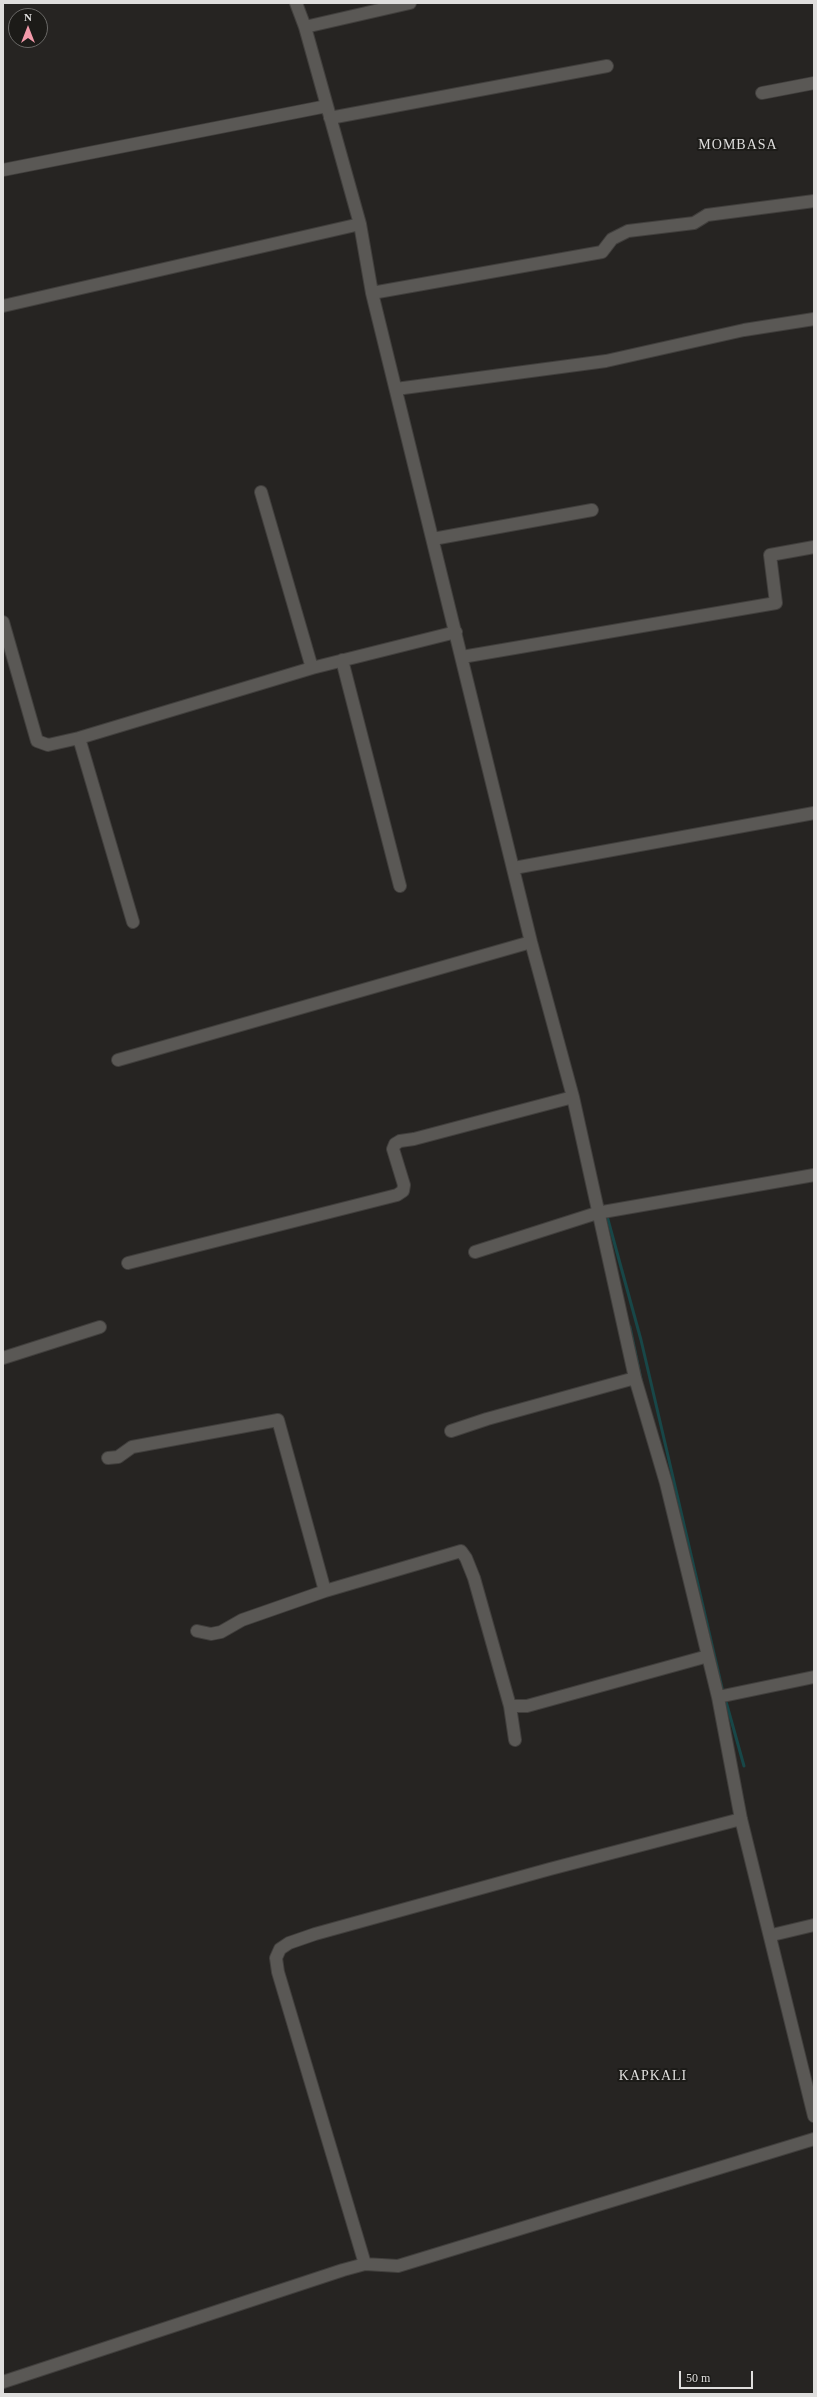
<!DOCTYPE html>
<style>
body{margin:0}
#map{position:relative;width:817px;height:2397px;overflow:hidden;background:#262422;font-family:"Times New Roman",serif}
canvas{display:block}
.frame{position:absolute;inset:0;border:4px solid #dfdedd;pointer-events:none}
.north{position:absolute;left:8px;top:8px;width:40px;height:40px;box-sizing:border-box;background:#1c1b18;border:1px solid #6a6967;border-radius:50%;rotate:0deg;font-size:11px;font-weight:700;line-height:16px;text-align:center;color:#dfdedd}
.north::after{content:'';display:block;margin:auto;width:14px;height:18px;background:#f39aaa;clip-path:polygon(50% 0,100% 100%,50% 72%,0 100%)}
.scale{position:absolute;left:679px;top:2371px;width:74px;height:18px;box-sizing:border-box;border:2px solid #dfdedd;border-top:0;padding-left:5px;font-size:12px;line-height:14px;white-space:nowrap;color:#dfdedd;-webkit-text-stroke:3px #1c1b18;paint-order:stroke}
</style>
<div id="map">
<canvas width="817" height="2397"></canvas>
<div class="frame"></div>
<div class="north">N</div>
<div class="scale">50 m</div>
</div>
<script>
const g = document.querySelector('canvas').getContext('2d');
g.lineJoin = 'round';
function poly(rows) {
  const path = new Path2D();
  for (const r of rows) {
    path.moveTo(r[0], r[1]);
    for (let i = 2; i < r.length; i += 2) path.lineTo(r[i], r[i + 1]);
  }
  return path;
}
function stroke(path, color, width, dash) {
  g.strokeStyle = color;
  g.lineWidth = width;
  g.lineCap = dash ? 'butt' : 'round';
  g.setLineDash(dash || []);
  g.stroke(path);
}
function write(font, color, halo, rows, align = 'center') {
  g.font = font + ' "Times New Roman",serif';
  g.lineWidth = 4;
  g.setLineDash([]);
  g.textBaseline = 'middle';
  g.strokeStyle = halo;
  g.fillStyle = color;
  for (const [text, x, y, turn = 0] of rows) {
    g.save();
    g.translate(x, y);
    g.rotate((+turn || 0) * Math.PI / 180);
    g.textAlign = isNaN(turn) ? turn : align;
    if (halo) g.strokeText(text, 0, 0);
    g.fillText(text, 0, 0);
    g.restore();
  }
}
stroke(poly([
 [607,1216,641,1340,723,1692],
 [630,1327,641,1379],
 [725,1698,744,1766]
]), '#184748', 3);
const street = poly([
 [296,3,305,27,360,224,372,293,531,942,573,1097,635,1378,666,1483,718,1697,741,1819,814,2116],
 [305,27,410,3],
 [762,93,814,83],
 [330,118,607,66],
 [3,170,327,106],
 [372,293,602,252,612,239,628,231,694,223,707,215,814,201],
 [3,306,360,224],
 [396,389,606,361,744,330,814,319],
 [261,492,312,668],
 [433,539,592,510],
 [3,622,37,741,48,745,79,738,312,668,456,632],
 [462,657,776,603,770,555,814,547],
 [342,660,400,886],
 [79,738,133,922],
 [514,868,814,813],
 [118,1060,531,942],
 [475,1252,597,1213,814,1175],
 [128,1263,397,1195,403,1191,404,1185,393,1149,395,1144,400,1141,414,1139,573,1097],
 [3,1358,100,1327],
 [451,1431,487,1419,635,1378],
 [108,1458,118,1457,132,1447,278,1420,325,1591],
 [197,1631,211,1634,221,1632,242,1620,325,1591,461,1551,466,1558,474,1578,510,1706,515,1740],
 [718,1697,814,1677],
 [510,1706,527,1706,708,1656],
 [772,1935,814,1925],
 [365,2264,278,1972,276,1958,280,1949,289,1943,315,1934,550,1869,741,1819],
 [3,2382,343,2270,365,2264,398,2266,814,2139]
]);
stroke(street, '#413f3d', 14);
stroke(street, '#5a5855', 12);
g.letterSpacing = '1px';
write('14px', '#dfdedd', '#1c1b18', [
 ["MOMBASA",738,145],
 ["KAPKALI",653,2076]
]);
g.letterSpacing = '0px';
</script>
